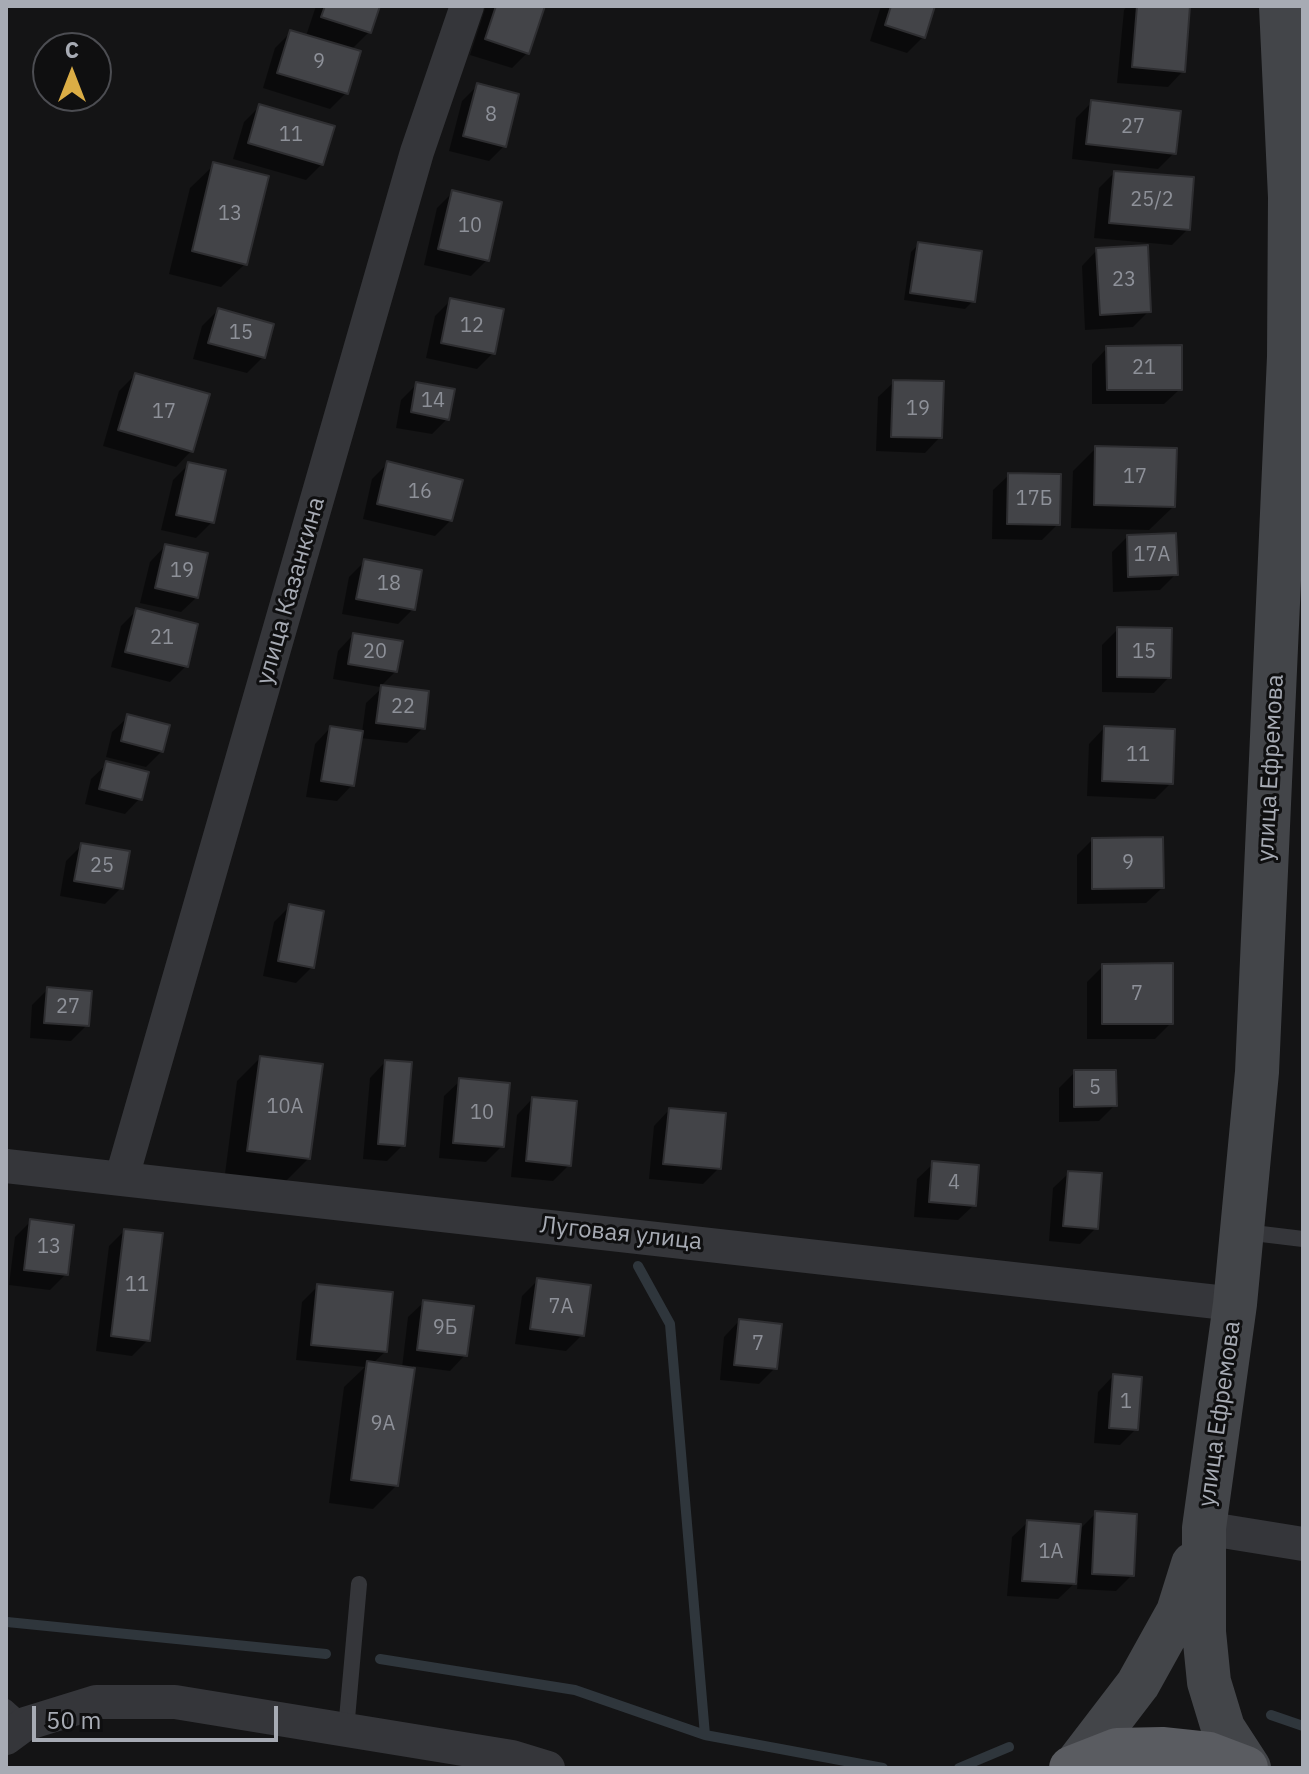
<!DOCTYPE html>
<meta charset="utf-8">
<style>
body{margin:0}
#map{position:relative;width:1309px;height:1774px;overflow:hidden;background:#141415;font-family:"IBM Plex Sans",sans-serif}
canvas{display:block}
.frame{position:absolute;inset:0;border:8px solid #a7abb4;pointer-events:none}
.north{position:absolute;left:32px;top:32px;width:80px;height:80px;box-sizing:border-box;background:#0f0f10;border:2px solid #4c4d52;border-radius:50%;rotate:0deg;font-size:22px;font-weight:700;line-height:32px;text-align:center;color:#a7abb4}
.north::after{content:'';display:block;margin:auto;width:28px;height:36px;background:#dbad45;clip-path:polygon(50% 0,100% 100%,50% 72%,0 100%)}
.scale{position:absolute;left:32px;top:1706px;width:246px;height:36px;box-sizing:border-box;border:4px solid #a7abb4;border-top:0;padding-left:10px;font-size:24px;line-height:28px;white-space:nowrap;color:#a7abb4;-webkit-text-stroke:6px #0f0f10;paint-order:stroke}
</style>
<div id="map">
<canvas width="1309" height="1774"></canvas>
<div class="frame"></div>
<div class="north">С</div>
<div class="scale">50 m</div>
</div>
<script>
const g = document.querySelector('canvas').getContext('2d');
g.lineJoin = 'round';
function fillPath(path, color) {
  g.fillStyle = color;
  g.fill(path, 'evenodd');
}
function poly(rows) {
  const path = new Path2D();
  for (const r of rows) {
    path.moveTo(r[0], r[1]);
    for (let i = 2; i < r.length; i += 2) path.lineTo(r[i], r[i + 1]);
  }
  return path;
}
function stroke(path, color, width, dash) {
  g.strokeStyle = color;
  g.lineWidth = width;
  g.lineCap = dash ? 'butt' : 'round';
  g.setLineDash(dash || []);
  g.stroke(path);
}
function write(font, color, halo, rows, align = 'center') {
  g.font = font + ' "IBM Plex Sans",sans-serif';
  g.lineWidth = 6;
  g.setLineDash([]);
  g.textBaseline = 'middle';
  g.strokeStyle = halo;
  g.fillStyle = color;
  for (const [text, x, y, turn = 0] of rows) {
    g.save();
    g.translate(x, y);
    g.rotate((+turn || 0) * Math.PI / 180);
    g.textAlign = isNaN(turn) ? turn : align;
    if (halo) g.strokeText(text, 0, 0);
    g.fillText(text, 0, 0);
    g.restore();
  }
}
fillPath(poly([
 [316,6,378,6,369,32,351,50,346,93,330,109,263,88,275,48,291,32,306,36],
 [486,6,543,6,527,53,512,68,470,55],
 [881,6,933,6,923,37,907,53,870,41],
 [1127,6,1188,6,1183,71,1168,87,1117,83,1124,10],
 [477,86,504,146,489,161,449,151,462,101],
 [1092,102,1174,153,1158,169,1072,159,1076,118],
 [260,106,322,164,306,180,233,159,244,122],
 [214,165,245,264,221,287,169,274,190,188],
 [1114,173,1188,229,1172,245,1094,238,1099,188],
 [453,192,487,260,471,276,424,265,437,208],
 [919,244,973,301,965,309,904,300,911,252],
 [1097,250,1149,311,1133,327,1085,330,1082,266],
 [450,301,493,353,477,369,426,358,435,316],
 [218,310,263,357,247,373,193,359,202,326],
 [1107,348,1180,389,1164,404,1092,404,1092,364],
 [135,375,191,451,176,467,103,446,119,391],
 [894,382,940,437,925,453,876,451,878,397],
 [417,384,447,419,432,434,396,428,401,400],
 [1096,448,1173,507,1149,530,1071,528,1073,471],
 [388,463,451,520,435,536,363,519,372,479],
 [189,464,212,522,196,538,161,530,173,480],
 [1009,475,1058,524,1042,540,992,539,993,490],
 [1127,537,1176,574,1160,590,1113,592,1112,552],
 [165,546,197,597,181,612,140,603,150,562],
 [364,562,413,609,398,624,342,614,349,577],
 [136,611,186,666,170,682,111,667,121,626],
 [1118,629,1169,677,1154,693,1102,692,1102,645],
 [353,635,396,671,380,687,333,679,338,651],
 [382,688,423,728,407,743,360,738,352,785,337,801,306,797,315,744,330,728,362,733,366,703],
 [128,717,162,751,146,767,106,757,112,732],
 [1104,728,1171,783,1155,799,1087,796,1089,744],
 [107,764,140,798,125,814,85,804,91,779],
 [1092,840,1162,888,1146,903,1077,904,1077,855],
 [82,845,121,888,105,904,60,896,66,861],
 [290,906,312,967,296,983,263,976,274,922],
 [1103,966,1171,1023,1155,1039,1087,1039,1087,982],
 [48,989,87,1025,71,1041,30,1038,32,1005],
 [260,1058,309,1158,285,1182,225,1174,237,1081],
 [385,1062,403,1145,387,1161,363,1159,370,1078],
 [1075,1072,1115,1105,1099,1121,1059,1122,1059,1088],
 [460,1081,502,1146,486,1162,439,1158,444,1096],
 [532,1099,569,1165,553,1181,511,1177,517,1115],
 [669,1110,719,1168,703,1184,649,1179,654,1126],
 [933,1164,974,1205,958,1220,914,1217,917,1179],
 [1069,1173,1096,1228,1080,1244,1049,1241,1053,1188],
 [31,1221,66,1274,50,1290,9,1285,15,1237],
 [124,1231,148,1340,132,1356,96,1351,109,1246],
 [538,1280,582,1335,566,1351,515,1344,522,1296],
 [318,1286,385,1352,372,1364,402,1368,408,1317,424,1302,465,1355,450,1371,413,1366,397,1485,373,1509,329,1503,344,1387,365,1367,296,1360,302,1302],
 [739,1321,775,1368,759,1384,720,1380,724,1337],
 [1113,1376,1136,1429,1120,1445,1094,1443,1098,1392],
 [1096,1513,1132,1575,1116,1591,1077,1589,1078,1580,1058,1599,1007,1596,1012,1537,1028,1522,1078,1531]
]), '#0007');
stroke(poly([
 [638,1266,670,1324,705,1735],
 [7,1622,326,1654],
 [380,1659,575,1690,705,1735,883,1768],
 [1271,1715,1303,1726],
 [959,1768,1009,1747]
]), '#2f363c', 10);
const building = poly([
 [325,6,380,6,371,33,321,17,325,6],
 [496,6,545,6,529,54,485,39,496,6],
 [891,6,935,6,925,38,885,25,891,6],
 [1137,6,1190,6,1185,72,1132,67,1137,6],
 [290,30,361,51,348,94,277,73,290,30],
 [477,83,519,94,506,147,463,136,477,83],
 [1091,100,1181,111,1176,154,1086,144,1091,100],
 [259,104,335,126,323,165,248,143,259,104],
 [213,162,269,176,247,265,192,251,213,162],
 [1114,171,1194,177,1190,230,1109,223,1114,171],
 [452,190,502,202,489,261,438,249,452,190],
 [918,242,982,251,975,302,910,293,918,242],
 [1148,245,1151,312,1100,315,1096,248,1148,245],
 [450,298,504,309,495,354,441,343,450,298],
 [218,308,274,324,265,358,208,343,218,308],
 [1182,345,1182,390,1107,390,1106,346,1182,345],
 [135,373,210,394,193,452,118,430,135,373],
 [893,380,944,381,942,438,891,437,893,380],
 [416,382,455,389,449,420,411,412,416,382],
 [1095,446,1177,448,1175,507,1094,505,1095,446],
 [387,461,463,480,452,521,377,504,387,461],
 [188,462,226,470,214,523,176,515,188,462],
 [1008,473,1061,474,1060,525,1007,524,1008,473],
 [1176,533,1178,575,1128,577,1127,535,1176,533],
 [165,544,208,553,198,598,155,588,165,544],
 [364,559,422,570,415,610,356,599,364,559],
 [136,608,198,624,188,667,125,652,136,608],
 [1117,627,1172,628,1171,678,1117,677,1117,627],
 [353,633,403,641,397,672,348,664,353,633],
 [381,685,429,691,425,729,376,723,381,685],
 [127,714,170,725,163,752,121,741,127,714],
 [330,726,363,731,354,786,321,781,330,726],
 [1104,726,1175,729,1173,784,1102,781,1104,726],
 [106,761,149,772,142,800,99,789,106,761],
 [1163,837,1164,888,1092,889,1092,838,1163,837],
 [81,843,130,851,123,889,74,881,81,843],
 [289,904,324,911,314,968,278,961,289,904],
 [1173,963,1173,1024,1102,1024,1102,964,1173,963],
 [47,987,92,991,89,1026,44,1023,47,987],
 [260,1056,323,1064,310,1159,247,1151,260,1056],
 [385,1060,412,1062,405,1146,378,1144,385,1060],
 [1074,1070,1116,1070,1117,1106,1074,1107,1074,1070],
 [459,1078,510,1083,504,1147,453,1143,459,1078],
 [532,1097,577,1101,571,1166,526,1161,532,1097],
 [669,1108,726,1113,721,1169,663,1164,669,1108],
 [932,1161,979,1165,976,1206,929,1202,932,1161],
 [1068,1171,1102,1173,1098,1229,1063,1226,1068,1171],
 [30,1219,74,1225,68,1275,24,1270,30,1219],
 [124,1229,163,1233,150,1341,111,1336,124,1229],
 [537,1278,591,1285,584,1336,530,1329,537,1278],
 [317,1284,393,1292,387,1352,311,1345,317,1284],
 [423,1300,474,1306,467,1356,417,1350,423,1300],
 [739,1319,782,1324,777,1369,734,1365,739,1319],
 [367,1361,415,1368,398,1486,351,1480,367,1361],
 [1113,1374,1142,1377,1138,1430,1109,1428,1113,1374],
 [1095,1511,1137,1514,1134,1576,1092,1574,1095,1511],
 [1027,1520,1081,1524,1076,1584,1022,1581,1027,1520]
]);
fillPath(building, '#434448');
stroke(building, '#2e2e31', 2);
stroke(poly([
 [1245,1232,1303,1239],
 [6,1707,25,1724],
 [346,1730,359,1584]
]), '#35363a', 16);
stroke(poly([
 [6,1166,1235,1304],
 [122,1177,417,152,467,6],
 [1204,1528,1303,1544],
 [6,1738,25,1724,96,1702,175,1702,512,1757,548,1768]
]), '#35363a', 34);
stroke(poly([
 [1076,1765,1138,1684,1178,1612,1193,1564],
 [1249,1768,1223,1728,1209,1682,1204,1632,1204,1528,1235,1304,1257,1072,1289,357,1290,197,1281,6]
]), '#434549', 44);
stroke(poly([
 [1071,1768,1117,1750,1162,1749,1209,1754,1246,1768]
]), '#5a5c61', 44);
write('20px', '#8e9199', null, [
 ["9",319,62],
 ["8",491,115],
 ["27",1133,127],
 ["11",291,135],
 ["25/2",1152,200],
 ["13",230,214],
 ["10",470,226],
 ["23",1124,280],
 ["12",472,326],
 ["15",241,333],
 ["21",1144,368],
 ["14",433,401],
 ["19",918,409],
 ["17",164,412],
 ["17",1135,477],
 ["16",420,492],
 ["17Б",1034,499],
 ["17А",1152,555],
 ["19",182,571],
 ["18",389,584],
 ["21",162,638],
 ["20",375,652],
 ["15",1144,652],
 ["22",403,707],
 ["11",1138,755],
 ["9",1128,863],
 ["25",102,866],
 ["7",1137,994],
 ["27",68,1007],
 ["5",1095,1088],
 ["10А",285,1107],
 ["10",482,1113],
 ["4",954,1183],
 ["13",49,1247],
 ["11",137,1285],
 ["7А",561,1307],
 ["9Б",445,1328],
 ["7",758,1344],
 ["1",1126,1402],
 ["9А",383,1424],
 ["1А",1051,1552]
]);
write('24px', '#a7abb4', '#0f0f10', [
 ["улица Казанкина",291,591,-74],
 ["улица Ефремова",1271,768,-87],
 ["Луговая улица",621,1234,6],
 ["улица Ефремова",1220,1414,-82]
]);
</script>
